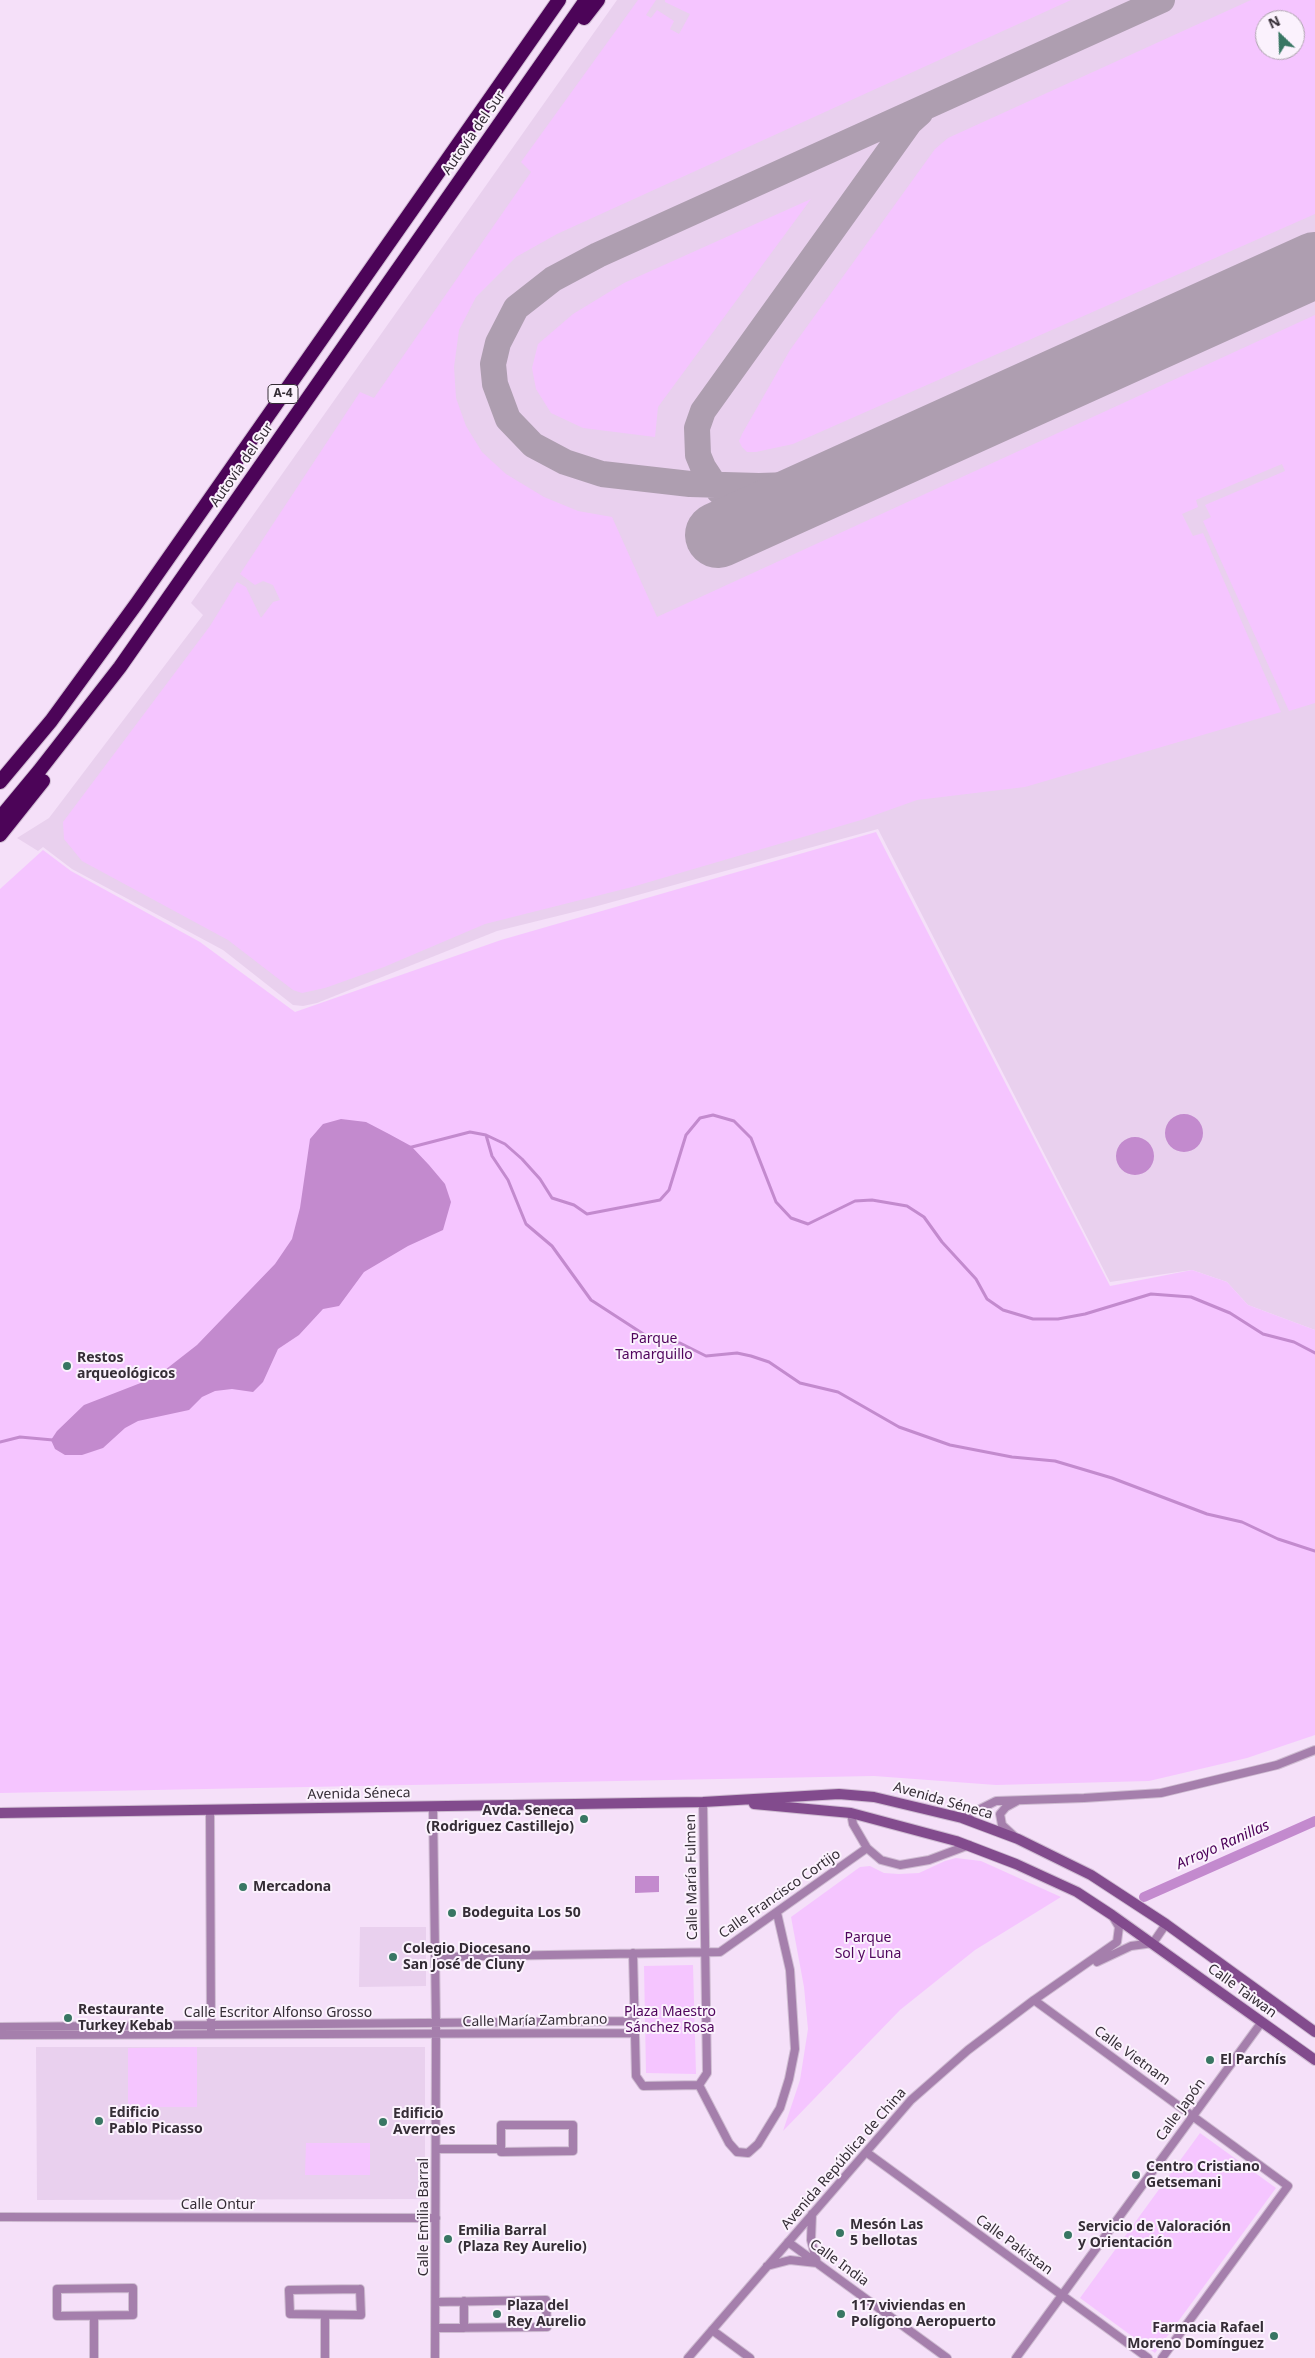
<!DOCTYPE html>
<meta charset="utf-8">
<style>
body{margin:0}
#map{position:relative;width:1315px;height:2358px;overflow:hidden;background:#f5e0f9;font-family:"Noto Sans",sans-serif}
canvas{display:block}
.north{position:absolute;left:1255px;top:10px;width:50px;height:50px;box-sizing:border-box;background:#fbf2fd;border:1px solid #aca3ad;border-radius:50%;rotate:336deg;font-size:14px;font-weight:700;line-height:20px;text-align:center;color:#352d36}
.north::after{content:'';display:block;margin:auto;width:18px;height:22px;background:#387663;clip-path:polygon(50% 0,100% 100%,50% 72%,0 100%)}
</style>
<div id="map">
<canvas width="1315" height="2358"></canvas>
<div class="north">N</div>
</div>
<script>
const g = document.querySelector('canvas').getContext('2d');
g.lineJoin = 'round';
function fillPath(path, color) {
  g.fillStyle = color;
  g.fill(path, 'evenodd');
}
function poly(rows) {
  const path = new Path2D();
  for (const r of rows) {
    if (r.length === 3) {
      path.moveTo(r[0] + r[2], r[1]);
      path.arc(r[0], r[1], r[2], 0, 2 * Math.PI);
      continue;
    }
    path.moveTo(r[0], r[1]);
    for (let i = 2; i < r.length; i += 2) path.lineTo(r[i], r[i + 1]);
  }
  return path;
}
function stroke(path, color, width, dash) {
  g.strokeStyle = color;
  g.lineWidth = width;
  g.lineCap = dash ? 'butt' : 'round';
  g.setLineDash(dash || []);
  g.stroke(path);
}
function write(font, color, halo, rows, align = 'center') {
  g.font = font + ' "Noto Sans",sans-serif';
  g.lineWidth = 4;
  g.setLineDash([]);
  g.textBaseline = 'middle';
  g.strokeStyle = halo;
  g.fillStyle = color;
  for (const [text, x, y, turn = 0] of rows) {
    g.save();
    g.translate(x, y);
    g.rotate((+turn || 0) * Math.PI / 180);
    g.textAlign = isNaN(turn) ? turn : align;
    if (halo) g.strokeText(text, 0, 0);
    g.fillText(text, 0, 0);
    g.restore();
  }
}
fillPath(poly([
 [617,0,1315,0,1315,1330,1248,1305,1227,1282,1192,1270,1110,1282,878,829,594,907,497,931,317,1003,303,1006,293,1005,223,950,72,869,43,847,38,851,17,838,49,818,203,615,191,603],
 [1265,20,1295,20,1295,50,1265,50],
 [360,1927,426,1927,426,1986,359,1987],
 [36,2047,425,2047,425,2199,37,2200]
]), '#e9d0ee');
fillPath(poly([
 [638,0,656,0,646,15,651,18,657,10,674,21,670,29,679,34,690,14,665,2,665,0,1071,0,557,234,516,257,476,297,459,330,454,367,456,398,466,426,482,452,506,474,544,497,578,511,612,517,657,617,1315,315,1315,703,1289,711,1203,521,1211,517,1205,505,1285,471,1282,464,1196,500,1198,507,1182,514,1193,536,1203,533,1281,712,1025,787,917,800,861,820,632,887,485,924,384,967,325,988,302,993,293,990,228,940,82,861,64,839,63,822,210,626,237,582,246,587,261,618,273,602,280,600,273,585,263,581,255,585,240,574,360,392,374,398,531,172,521,162],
 [1251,0,1315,0,1315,214,793,444,756,452,747,452,742,447,739,441,742,434,790,350,935,149,948,138],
 [1265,20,1295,20,1295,50,1265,50],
 [811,199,658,407,655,437,583,428,551,413,536,389,532,368,538,344,573,314,624,283],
 [876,832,1110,1286,1192,1270,1227,1282,1248,1305,1315,1330,1315,1735,1247,1758,1149,1781,996,1785,874,1776,0,1793,0,889,43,850,71,871,200,942,295,1012,501,940],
 [956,1858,981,1861,1061,1897,975,1950,900,2010,783,2131,800,2080,808,2029,804,1987,791,1917,860,1867,870,1866,884,1873,899,1874,919,1873,945,1861],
 [693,1965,696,2074,646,2073,644,1966],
 [197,2047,197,2107,128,2107,128,2048],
 [1200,2133,1276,2188,1155,2353,1080,2298],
 [306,2143,370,2143,370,2175,305,2175]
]), '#f5c5ff');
fillPath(poly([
 [1184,1133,19],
 [341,1119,366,1122,389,1134,411,1146,429,1165,445,1184,451,1202,443,1230,408,1246,364,1272,339,1306,323,1309,299,1335,278,1349,263,1382,253,1392,232,1389,215,1391,202,1397,189,1410,138,1421,125,1428,103,1448,82,1455,65,1455,55,1449,51,1440,57,1431,84,1405,156,1377,197,1345,275,1264,292,1239,300,1208,310,1139,323,1124],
 [1135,1156,19],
 [635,1876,659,1876,659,1892,635,1893]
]), '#c38ace');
stroke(poly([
 [486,1135,492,1156,508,1180,526,1224,552,1246,591,1300,648,1337,663,1343,680,1343,706,1356,737,1353,751,1356,769,1362,800,1383,838,1392,899,1427,950,1445,1012,1457,1055,1461,1112,1478,1207,1514,1242,1522,1278,1539,1315,1551],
 [408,1148,470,1132,486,1135,505,1144,522,1159,540,1179,552,1198,574,1205,587,1214,660,1200,669,1190,686,1135,700,1118,713,1115,734,1121,751,1138,776,1202,791,1218,808,1224,855,1201,872,1200,907,1206,924,1217,942,1242,976,1279,987,1299,1003,1310,1033,1319,1058,1319,1085,1314,1151,1294,1191,1297,1230,1313,1263,1334,1294,1342,1315,1353],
 [0,1442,20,1437,53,1440]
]), '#c38ace', 3);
stroke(poly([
 [1144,1897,1315,1821]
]), '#c38ace', 10);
stroke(poly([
 [871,466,790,485,759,486,690,484,602,474,565,462,533,445,508,419,495,384,493,364,498,343,516,308,553,279,598,255,1162,0],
 [815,490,760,512,748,512,737,507,718,490,703,467,698,455,697,428,703,411,880,164,910,122,920,113]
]), '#ae9eb0', 26);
stroke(poly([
 [718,535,1315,265]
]), '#ae9eb0', 66);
const street = poly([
 [433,1807,436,2025,435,2358],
 [210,1810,211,2031],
 [851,1813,853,1824,867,1848,881,1860,900,1865,929,1860,969,1845],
 [962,1818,996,1801,1084,1798,1161,1793,1277,1765,1315,1750],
 [1014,1836,1002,1825,1000,1814,1006,1807,1017,1801],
 [633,1953,636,2076,643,2086,699,2085],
 [435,1957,720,1952,867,1848],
 [1097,1962,1131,1946,1153,1943,1166,1924],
 [1034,2000,1288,2186,1162,2358],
 [0,2027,635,2021],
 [0,2035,635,2033],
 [699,2085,729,2143,737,2152,748,2153,758,2144,780,2108,789,2079,795,2049,790,1970,777,1913],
 [699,2085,707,2073,703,1802],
 [501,2125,573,2125,573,2151,501,2152,501,2125],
 [436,2149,501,2149],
 [866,2152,1148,2358],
 [0,2217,436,2218],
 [788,2242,947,2358],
 [767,2266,790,2260,817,2263,811,2240,812,2214],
 [133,2288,133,2315,57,2316,57,2289,133,2288],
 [360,2289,361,2315,290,2314,289,2290,360,2289],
 [94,2316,94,2358],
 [436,2328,547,2327,546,2300,436,2302],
 [464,2328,464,2301],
 [712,2330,750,2358],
 [325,2358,325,2315],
 [688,2358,911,2100,968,2050,1034,2000,1117,1942,1119,1927,1113,1917],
 [1016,2358,1261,2023]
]);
const secondary = poly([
 [754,1804,851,1813,956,1841,1016,1864,1077,1892,1112,1915,1315,2060],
 [0,1813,703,1802,839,1794,874,1797,962,1818,1018,1839,1091,1875,1166,1924,1315,2032]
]);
const highway = poly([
 [584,18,598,0],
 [0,782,51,721,137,603,559,0],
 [0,818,39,771,120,667,586,0],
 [0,835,43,781]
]);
stroke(street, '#cfbcd2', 10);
stroke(secondary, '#cfbcd2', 12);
stroke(highway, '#cfbcd2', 16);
stroke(street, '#a57fac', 8);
stroke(secondary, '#824b8d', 10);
stroke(highway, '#4c0458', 14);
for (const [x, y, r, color] of [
 [67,1366,5,"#387663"],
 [584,1819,5,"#387663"],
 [243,1887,5,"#387663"],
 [452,1913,5,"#387663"],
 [393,1957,5,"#387663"],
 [68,2018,5,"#387663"],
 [1210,2060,5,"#387663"],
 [99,2121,5,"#387663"],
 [383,2122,5,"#387663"],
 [1136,2175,5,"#387663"],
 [840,2233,5,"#387663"],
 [1068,2235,5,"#387663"],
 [448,2239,5,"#387663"],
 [497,2314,5,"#387663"],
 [841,2314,5,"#387663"],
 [1274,2336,5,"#387663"]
]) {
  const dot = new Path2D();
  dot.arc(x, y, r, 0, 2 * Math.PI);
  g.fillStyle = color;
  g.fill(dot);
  stroke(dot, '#fbf2fd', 2);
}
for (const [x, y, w] of [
 [283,394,30]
]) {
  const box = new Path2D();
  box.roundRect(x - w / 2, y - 9.5, w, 19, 4);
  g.fillStyle = '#fbf2fd';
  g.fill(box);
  stroke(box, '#352d36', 1);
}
write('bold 12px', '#352d36', null, [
 ["A-4",283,394]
]);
write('14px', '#352d36', '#fbf2fd', [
 ["Autovía del Sur",474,133,-55],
 ["Autovía del Sur",242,465,-55],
 ["Avenida Séneca",359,1794,-1],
 ["Avenida Séneca",943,1801,16],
 ["Calle María Fulmen",692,1877,-91],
 ["Calle Francisco Cortijo",780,1894,-35],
 ["Calle Taiwan",1242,1991,36],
 ["Calle Escritor Alfonso Grosso",278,2013],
 ["Calle María Zambrano",535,2021,-1],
 ["Calle Vietnam",1132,2056,36],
 ["Calle Japón",1181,2110,-54],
 ["Avenida República de China",844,2159,-49],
 ["Calle Ontur",218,2205],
 ["Calle Emilia Barral",424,2217,-90],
 ["Calle Pakistan",1014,2245,36],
 ["Calle India",839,2263,36]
]);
write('14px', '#4f045c', '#fbf2fd', [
 ["Parque",654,1339],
 ["Tamarguillo",654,1355],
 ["Parque",868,1938],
 ["Sol y Luna",868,1954],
 ["Plaza Maestro",670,2012],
 ["Sánchez Rosa",670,2028]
]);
write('bold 14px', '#352d36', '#fbf2fd', [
 ["Restos",77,1358],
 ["arqueológicos",77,1374],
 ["Avda. Seneca",574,1811,"right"],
 ["(Rodriguez Castillejo)",574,1827,"right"],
 ["Mercadona",253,1887],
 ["Bodeguita Los 50",462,1913],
 ["Colegio Diocesano",403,1949],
 ["San José de Cluny",403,1965],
 ["Restaurante",78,2010],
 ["Turkey Kebab",78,2026],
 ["El Parchís",1220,2060],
 ["Edificio",109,2113],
 ["Pablo Picasso",109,2129],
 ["Edificio",393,2114],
 ["Averroes",393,2130],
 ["Centro Cristiano",1146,2167],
 ["Getsemani",1146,2183],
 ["Mesón Las",850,2225],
 ["5 bellotas",850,2241],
 ["Servicio de Valoración",1078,2227],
 ["y Orientación",1078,2243],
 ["Emilia Barral",458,2231],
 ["(Plaza Rey Aurelio)",458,2247],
 ["Plaza del",507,2306],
 ["Rey Aurelio",507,2322],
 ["117 viviendas en",851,2306],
 ["Polígono Aeropuerto",851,2322],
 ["Farmacia Rafael",1264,2328,"right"],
 ["Moreno Domínguez",1264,2344,"right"]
], 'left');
write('italic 15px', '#4c0159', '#fbf2fd', [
 ["Arroyo Ranillas",1223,1845,-24]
]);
</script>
